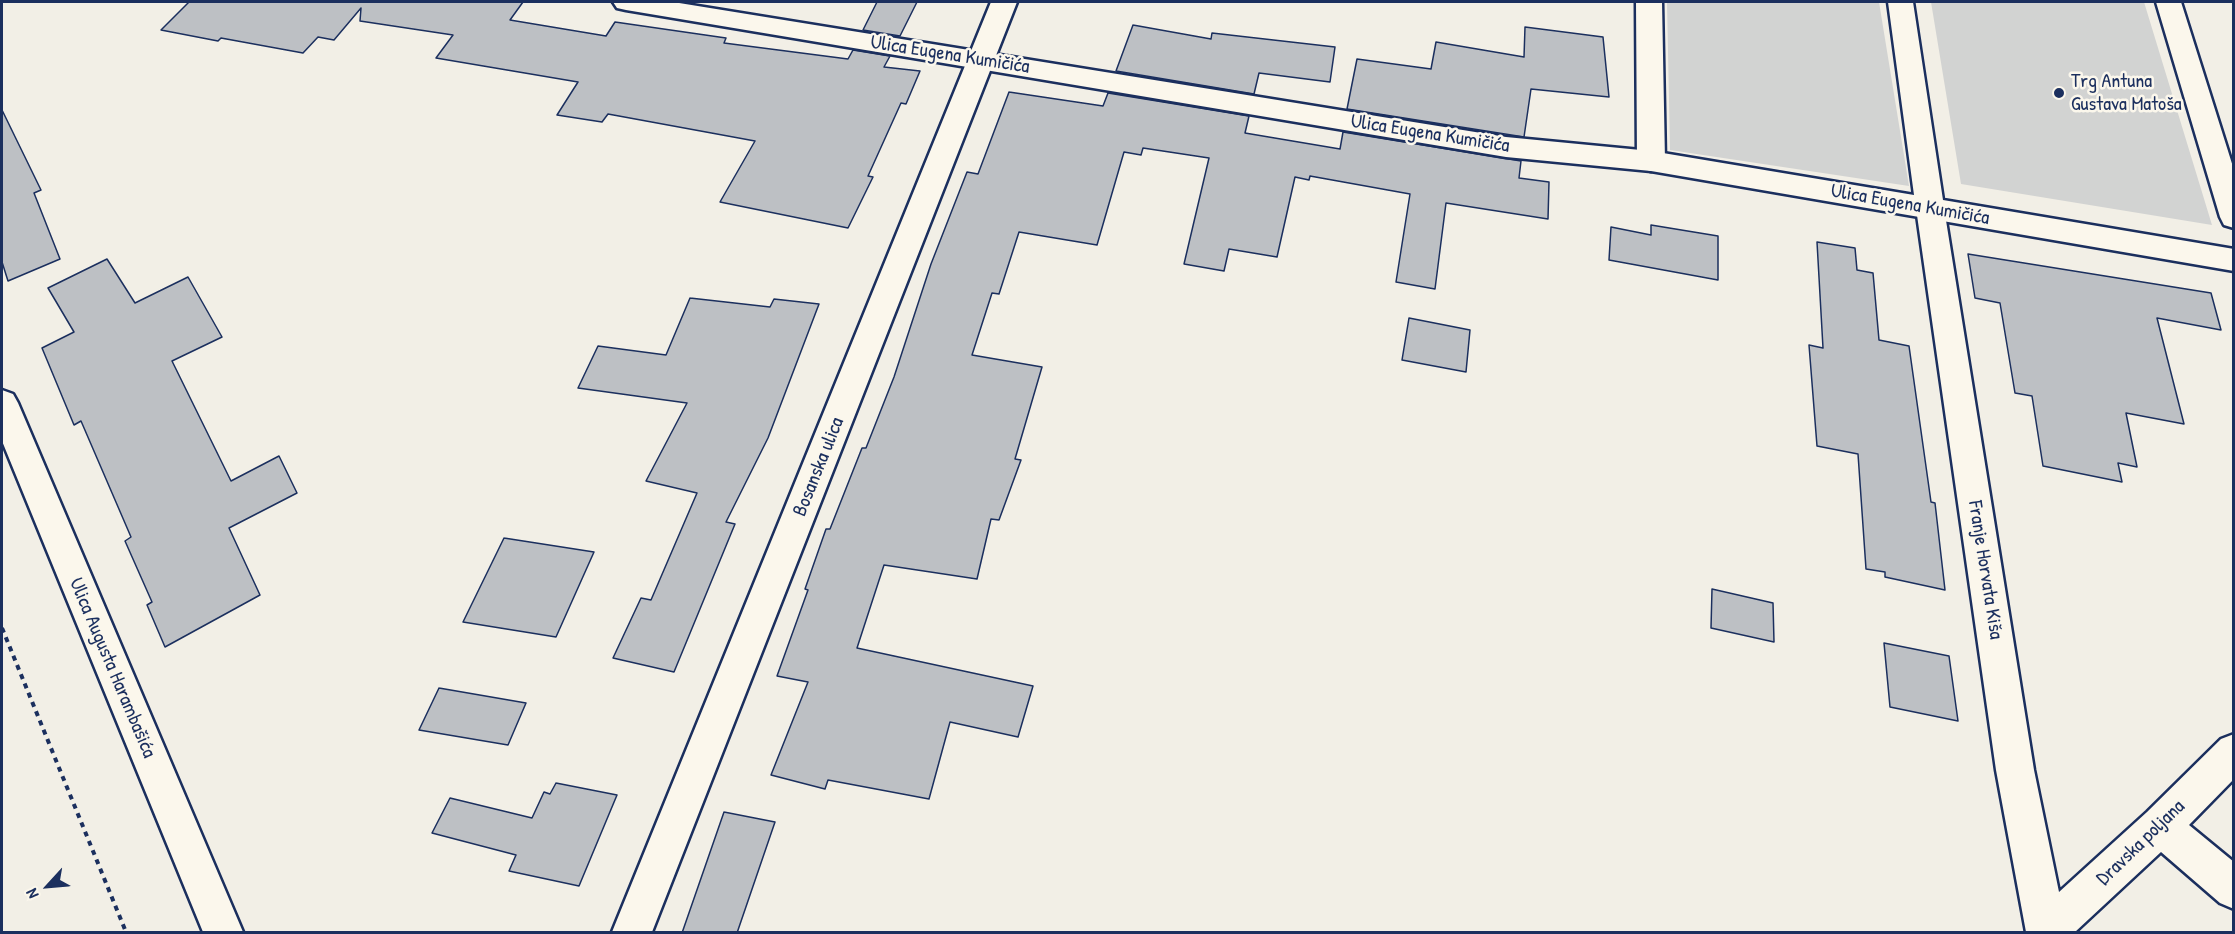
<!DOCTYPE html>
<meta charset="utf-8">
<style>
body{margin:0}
#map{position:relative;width:2235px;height:934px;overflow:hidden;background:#f2efe6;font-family:"Patrick Hand",sans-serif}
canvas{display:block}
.frame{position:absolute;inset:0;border:3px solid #1b2f5e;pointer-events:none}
.north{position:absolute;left:18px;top:856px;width:60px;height:60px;-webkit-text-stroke:4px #fbf7ec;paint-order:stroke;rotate:244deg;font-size:16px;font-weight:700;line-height:24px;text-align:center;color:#1b2f5e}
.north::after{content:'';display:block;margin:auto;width:21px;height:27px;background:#1b2f5e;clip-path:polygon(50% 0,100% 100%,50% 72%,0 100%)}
</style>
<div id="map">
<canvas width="2235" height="934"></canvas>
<div class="frame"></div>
<div class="north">N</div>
</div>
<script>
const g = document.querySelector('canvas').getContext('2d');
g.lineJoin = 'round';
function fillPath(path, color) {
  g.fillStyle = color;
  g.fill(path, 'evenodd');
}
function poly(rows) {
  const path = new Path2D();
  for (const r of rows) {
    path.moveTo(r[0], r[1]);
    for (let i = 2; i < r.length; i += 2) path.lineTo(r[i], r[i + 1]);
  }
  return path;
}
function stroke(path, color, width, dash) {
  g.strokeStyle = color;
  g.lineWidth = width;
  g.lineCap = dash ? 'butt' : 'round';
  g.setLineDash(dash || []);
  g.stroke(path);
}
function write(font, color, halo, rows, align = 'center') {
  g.font = font + ' "Patrick Hand",sans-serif';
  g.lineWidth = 5;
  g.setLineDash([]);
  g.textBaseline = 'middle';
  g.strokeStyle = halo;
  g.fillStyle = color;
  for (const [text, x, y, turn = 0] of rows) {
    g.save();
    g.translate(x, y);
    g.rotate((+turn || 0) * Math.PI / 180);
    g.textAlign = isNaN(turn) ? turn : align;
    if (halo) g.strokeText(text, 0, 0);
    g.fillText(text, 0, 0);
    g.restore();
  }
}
fillPath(poly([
 [1667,2,1879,2,1909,186,1670,150],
 [1931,2,2144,2,2212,225,1961,184]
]), '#d2d3d2');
const building = poly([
 [189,2,523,2,510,20,606,36,615,22,726,38,724,43,848,59,853,50,890,56,884,67,920,71,906,104,901,103,868,176,873,177,848,228,720,202,755,141,608,114,602,122,557,115,578,82,436,58,453,35,360,21,361,8,334,40,318,37,303,53,221,38,218,41,161,30,189,2],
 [877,2,917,2,900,36,863,30,877,2],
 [1133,25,1211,39,1212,33,1335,47,1330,82,1259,73,1254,94,1116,71,1133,25],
 [1525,27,1603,37,1609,97,1531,89,1524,137,1347,109,1357,59,1431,69,1436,42,1524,57,1525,27],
 [1009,92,1103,106,1108,93,1249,116,1245,133,1340,149,1343,132,1521,161,1519,178,1549,182,1548,219,1446,203,1435,289,1396,282,1410,194,1310,176,1309,180,1295,177,1277,257,1229,249,1224,271,1184,264,1209,158,1143,148,1141,155,1124,152,1097,245,1019,232,999,294,992,293,972,355,1042,367,1015,459,1021,460,999,520,991,519,977,579,884,565,857,648,1033,686,1018,737,950,722,929,799,828,780,825,789,771,775,808,682,777,676,808,590,805,589,826,529,830,529,862,448,866,448,894,377,931,264,967,172,978,174,1009,92],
 [2,110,41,190,34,193,60,259,8,281,2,262,2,110],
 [1651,225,1718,236,1718,280,1609,260,1611,227,1651,235,1651,225],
 [1817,242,1855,248,1857,270,1873,273,1879,340,1909,346,1931,502,1935,503,1945,590,1885,577,1885,572,1866,569,1858,454,1817,446,1809,345,1823,348,1817,242],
 [1968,254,2211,293,2221,330,2157,318,2184,424,2126,413,2137,467,2118,463,2122,482,2043,466,2032,396,2015,393,2000,303,1975,298,1968,254],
 [107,259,135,303,188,277,222,337,172,361,231,481,279,456,297,493,229,528,260,595,165,647,147,605,152,602,125,541,131,537,81,421,74,425,42,348,74,332,48,288,107,259],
 [690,298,770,307,774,299,819,304,768,438,726,522,735,524,674,672,613,658,641,598,651,600,697,493,646,481,687,403,578,388,598,346,666,355,690,298],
 [1409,318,1470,330,1466,372,1402,360,1409,318],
 [504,538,594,552,556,637,463,622,504,538],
 [1712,589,1773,603,1774,642,1711,628,1712,589],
 [1884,643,1949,656,1958,721,1890,707,1884,643],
 [439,688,526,703,508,745,419,730,439,688],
 [556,783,617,795,579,886,509,871,516,855,432,833,450,798,532,818,544,792,550,794,556,783],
 [724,812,775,822,737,933,682,933,724,812]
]);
fillPath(building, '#bdc0c4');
stroke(building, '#1b2f5e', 1.5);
const street = poly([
 [991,2,1017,2,652,932,612,932,991,2],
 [1636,2,1662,2,1665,161,1661,168,1651,171,1641,168,1637,161,1636,2],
 [2156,2,2181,2,2234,170,2234,228,2224,225,2220,217,2156,2],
 [1930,197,1940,201,1944,208,2034,770,2059,892,2147,812,2221,739,2234,734,2234,779,2189,825,2234,862,2234,909,2220,903,2161,852,2075,932,2026,932,1996,770,1916,208,1920,201,1930,197]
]);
const secondary = poly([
 [613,2,673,2,1506,137,1651,151,1914,195,1888,2,1913,2,1943,200,2234,249,2234,271,1651,171,1506,157,626,10,617,8,613,2],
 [2,390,13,394,18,403,243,932,203,932,2,441,2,390]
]);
stroke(street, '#1b2f5e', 5);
stroke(secondary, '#1b2f5e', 5);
stroke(poly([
 [2,628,126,932]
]), '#1b2f5e', 4, [5, 5]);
fillPath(street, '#fbf7ec');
fillPath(secondary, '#fbf7ec');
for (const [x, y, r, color] of [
 [2059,93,6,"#1b2f5e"]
]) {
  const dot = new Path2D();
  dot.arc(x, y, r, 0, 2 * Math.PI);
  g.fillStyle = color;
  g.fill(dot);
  stroke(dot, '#fbf7ec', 2);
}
write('20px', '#1b2f5e', '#fbf7ec', [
 ["Ulica Eugena Kumičića",950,55,9],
 ["Ulica Eugena Kumičića",1430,134,9],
 ["Ulica Eugena Kumičića",1910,205,10],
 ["Bosanska ulica",819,467,-68],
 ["Franje Horvata Kiša",1985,570,81],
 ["Ulica Augusta Harambašića",112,668,67],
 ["Dravska poljana",2141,843,-44]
]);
write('20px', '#1b2f5e', '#fbf7ec', [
 ["Trg Antuna",2071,82],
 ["Gustava Matoša",2071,105]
], 'left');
</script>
